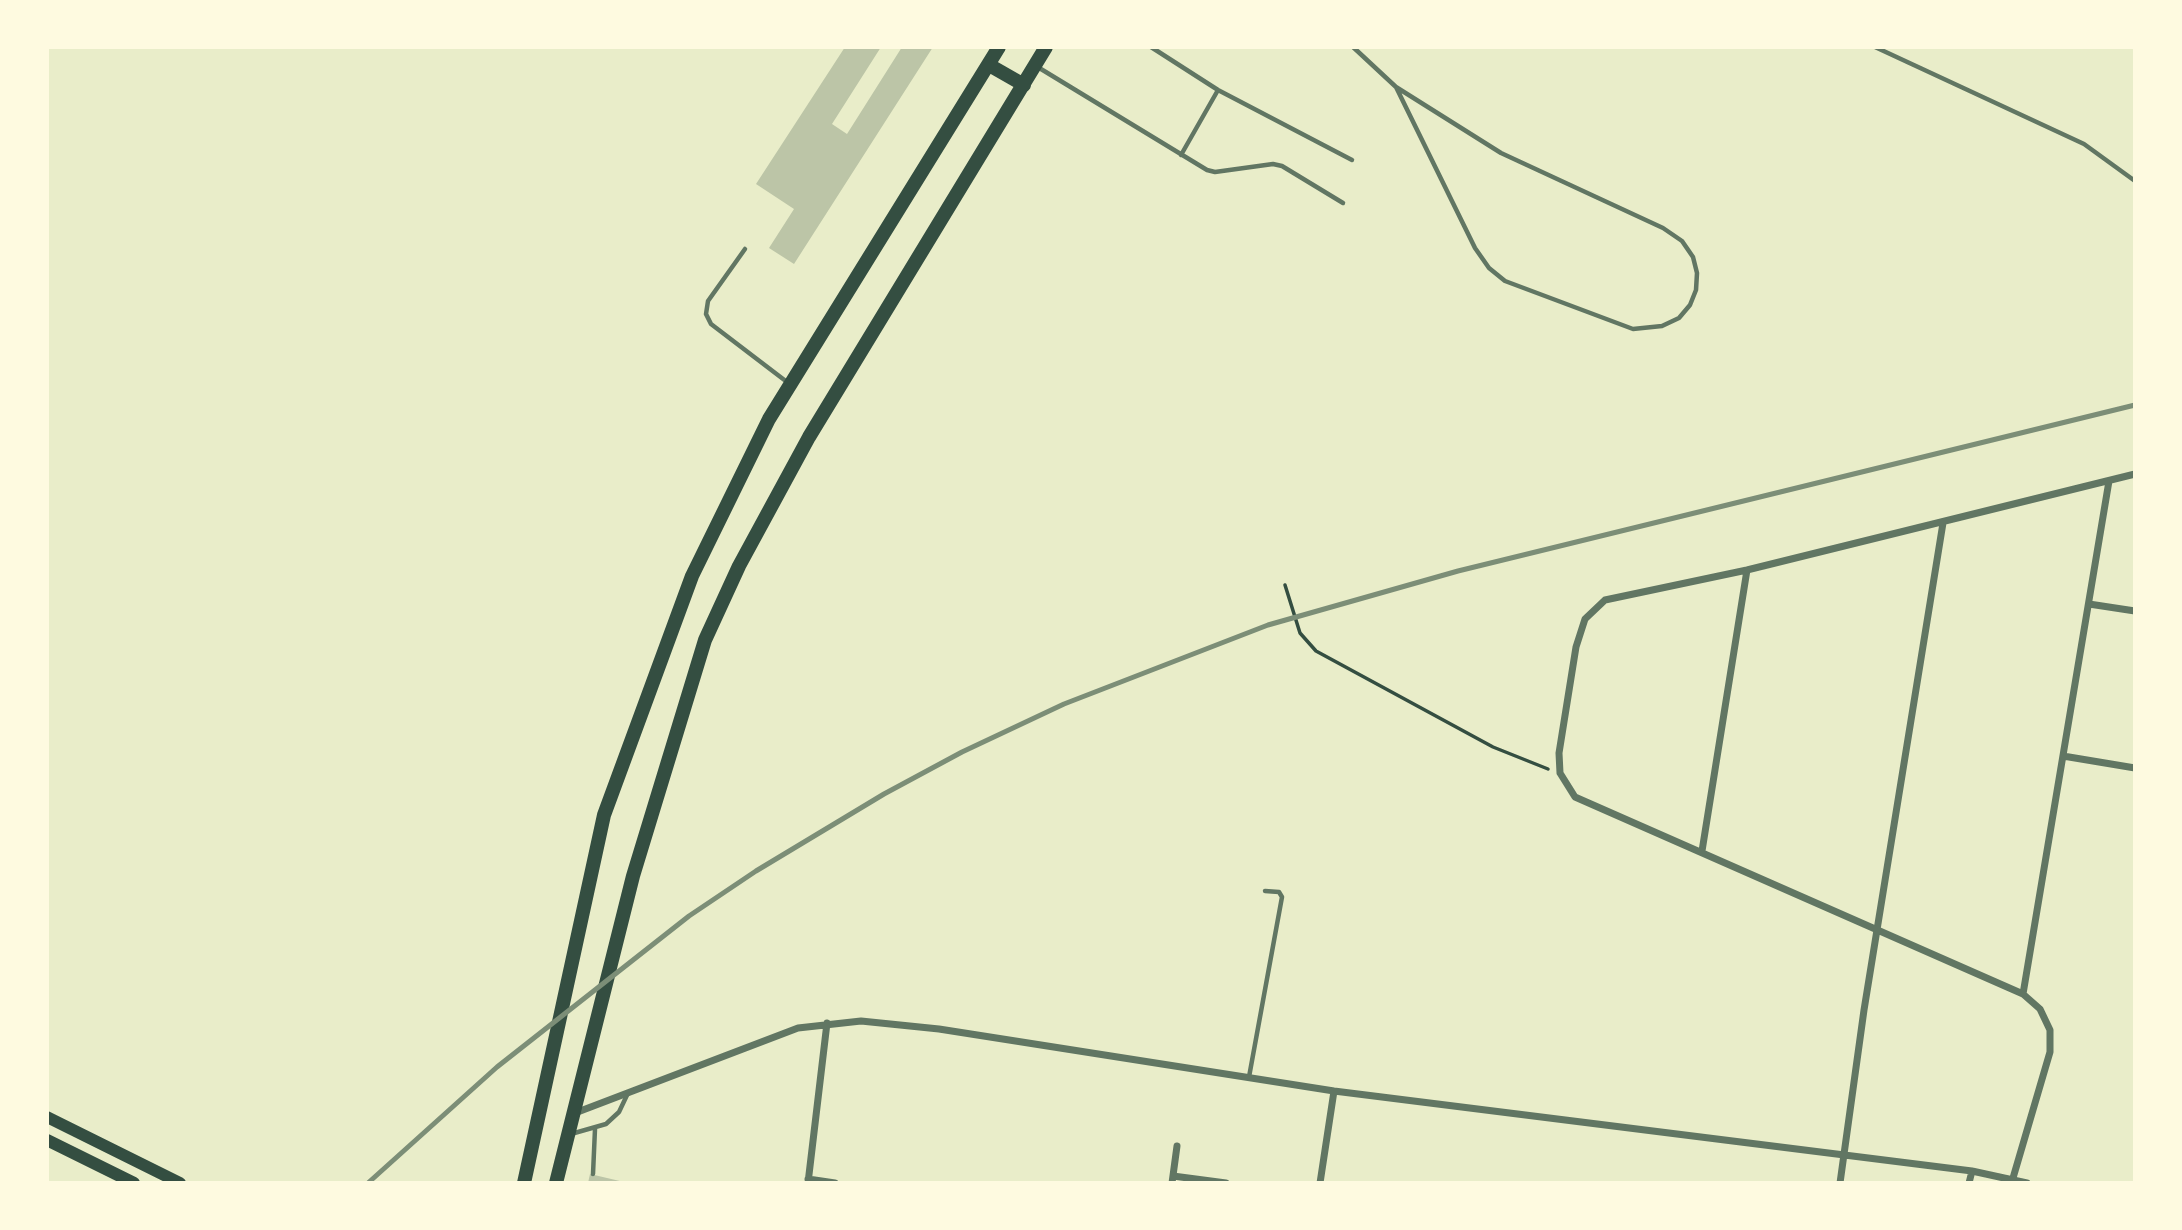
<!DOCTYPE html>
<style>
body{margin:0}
#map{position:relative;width:2182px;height:1230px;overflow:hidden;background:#e9edc9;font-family:Mulish,sans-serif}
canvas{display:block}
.frame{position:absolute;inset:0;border:49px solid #fefae0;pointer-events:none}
</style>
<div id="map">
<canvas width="2182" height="1230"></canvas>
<div class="frame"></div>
</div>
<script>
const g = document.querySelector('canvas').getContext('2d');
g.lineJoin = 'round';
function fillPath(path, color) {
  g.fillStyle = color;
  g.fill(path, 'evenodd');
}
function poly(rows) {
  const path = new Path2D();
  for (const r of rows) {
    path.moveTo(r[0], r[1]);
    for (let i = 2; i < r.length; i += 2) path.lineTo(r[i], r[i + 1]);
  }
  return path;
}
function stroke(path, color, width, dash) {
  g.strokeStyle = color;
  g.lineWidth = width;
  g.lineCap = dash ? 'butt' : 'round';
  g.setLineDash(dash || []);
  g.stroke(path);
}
fillPath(poly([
 [845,47,881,47,832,124,847,134,902,47,933,47,794,264,769,248,794,209,756,184],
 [590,1174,624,1182,624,1183,588,1183]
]), '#bcc5a7');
stroke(poly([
 [1285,585,1300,633,1316,651,1493,747,1548,769]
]), '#344e41', 3.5);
stroke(poly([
 [1151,47,1218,90,1352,160],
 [1353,47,1396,87,1501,153,1663,228,1682,241,1693,257,1697,273,1696,290,1690,305,1679,318,1662,326,1633,329,1505,281,1489,268,1475,248,1396,87],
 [1875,47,2084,144,2135,181],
 [1036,66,1207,170,1215,172,1273,164,1282,166,1343,203],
 [1181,155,1218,90],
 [745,249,708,301,706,314,711,324,787,382],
 [1249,1077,1282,897,1279,892,1265,891],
 [571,1134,606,1124,619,1112,628,1093],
 [593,1174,595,1129]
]), '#617663', 4.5);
stroke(poly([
 [2089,604,2135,611],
 [2063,756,2135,768],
 [1702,851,1747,570],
 [2023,994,2109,481],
 [575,1113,798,1028,861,1021,939,1029,1334,1091,1972,1171,2027,1183],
 [1173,1176,1226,1183],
 [2013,1178,2050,1052,2050,1030,2040,1009,2023,994,1575,797,1560,773,1559,753,1576,647,1585,619,1605,600,1747,570,2135,474],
 [808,1179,835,1183],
 [808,1183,827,1023],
 [1172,1183,1177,1146],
 [1320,1183,1334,1091],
 [1840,1183,1864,1010,1943,523],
 [1969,1183,1972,1171]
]), '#617663', 7);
stroke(poly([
 [47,1117,180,1183],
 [47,1140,134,1183]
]), '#344e41', 12);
stroke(poly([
 [989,65,1024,85],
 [524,1183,604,815,692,576,769,419,999,47],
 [556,1183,633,876,705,640,739,566,809,437,1046,47]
]), '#344e41', 14);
stroke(poly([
 [368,1183,497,1067,689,916,756,871,884,794,962,752,1064,704,1268,625,1458,571,2135,405]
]), '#7c8e77', 5);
</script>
